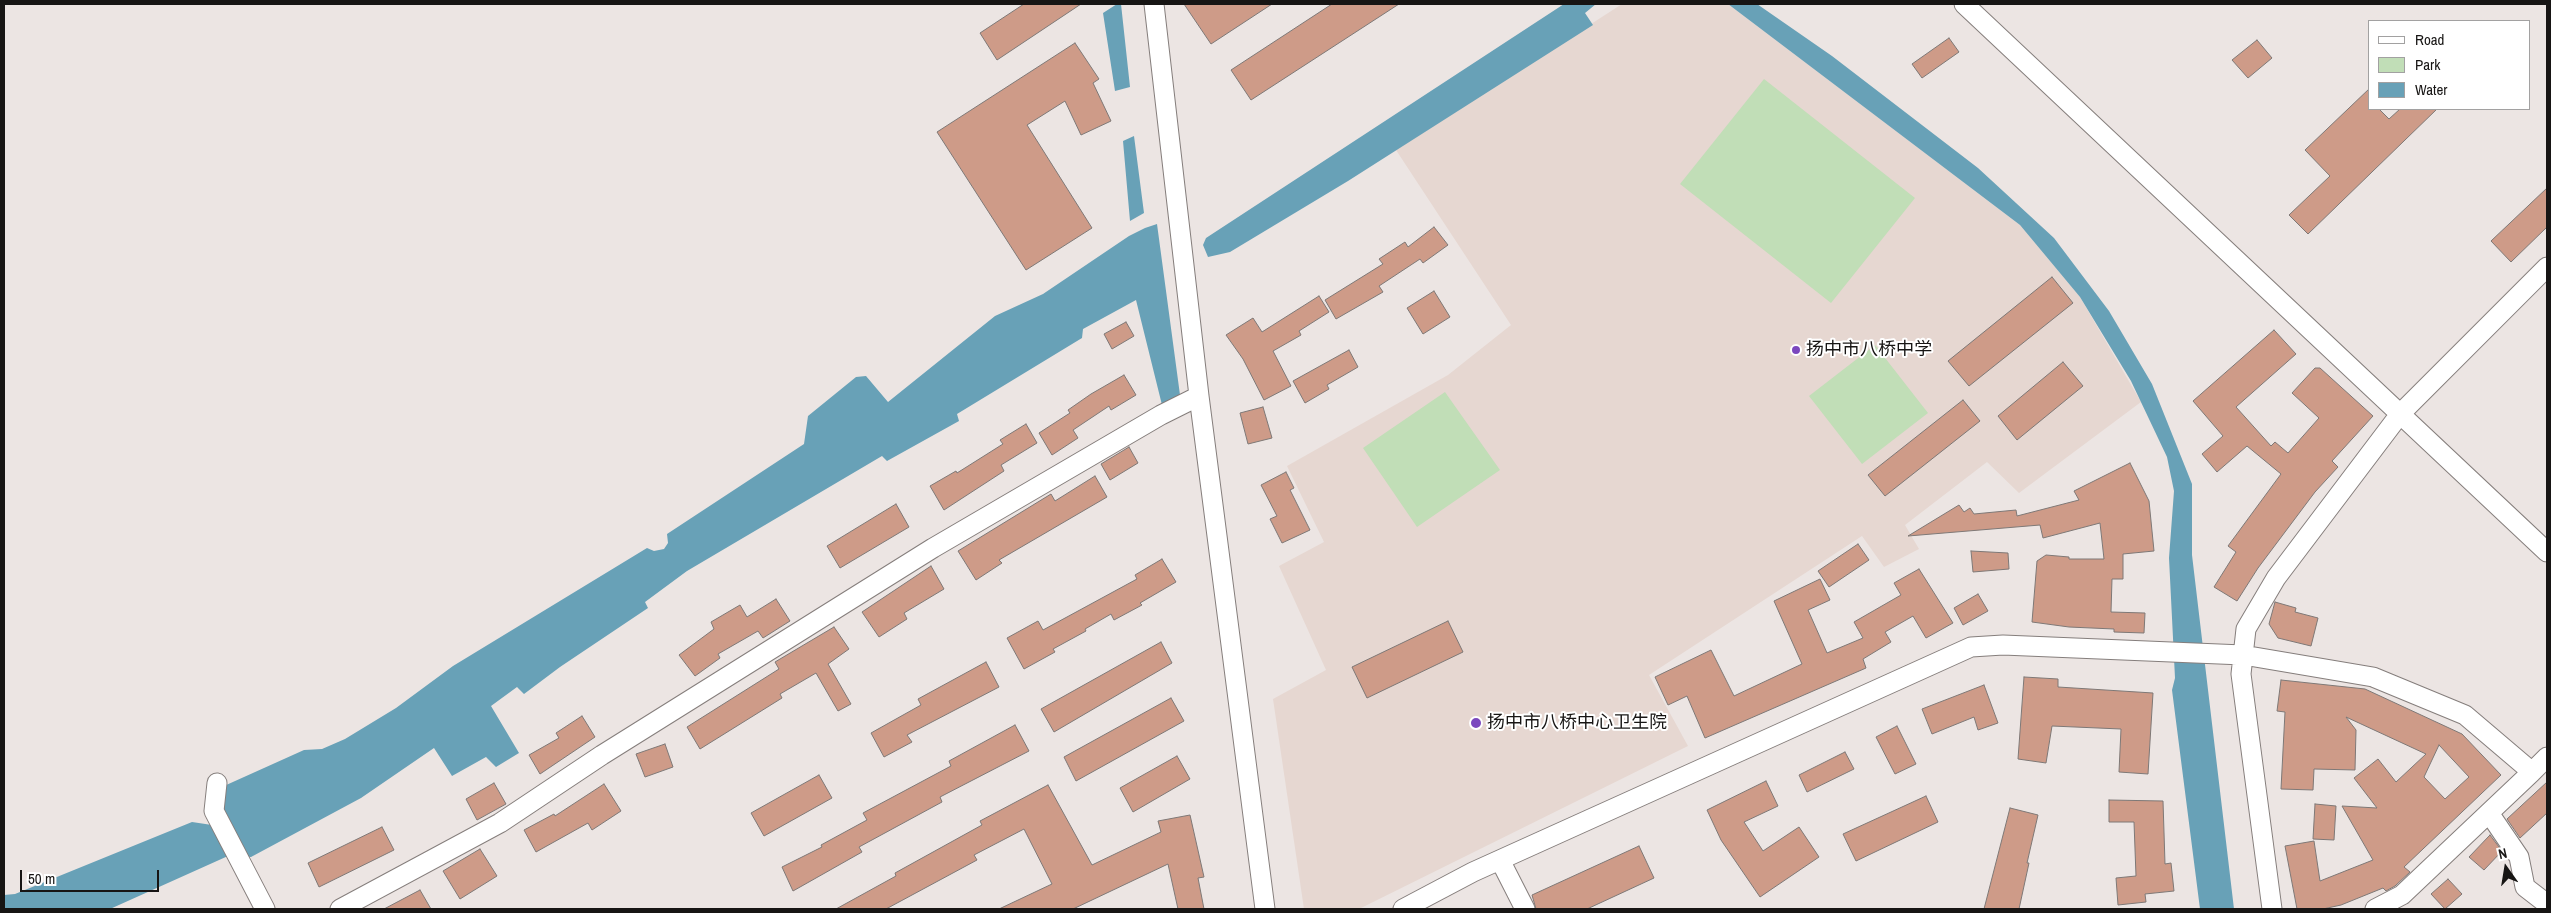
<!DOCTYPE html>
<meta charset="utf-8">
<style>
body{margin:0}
#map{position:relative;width:2551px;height:913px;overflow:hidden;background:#ece5e3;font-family:"Archivo Narrow",sans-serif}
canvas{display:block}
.frame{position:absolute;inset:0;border:5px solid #171514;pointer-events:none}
.legend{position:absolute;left:2368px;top:20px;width:162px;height:90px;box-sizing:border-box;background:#fff;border:1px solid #a2a1a1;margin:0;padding:6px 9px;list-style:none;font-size:15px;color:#171514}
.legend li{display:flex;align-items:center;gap:10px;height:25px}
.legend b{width:25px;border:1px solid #a2a1a1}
.north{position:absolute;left:2481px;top:843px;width:50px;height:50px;-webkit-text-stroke:4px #fff;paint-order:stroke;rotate:347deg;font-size:14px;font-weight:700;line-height:20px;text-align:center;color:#171514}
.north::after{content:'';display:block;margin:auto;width:18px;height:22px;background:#171514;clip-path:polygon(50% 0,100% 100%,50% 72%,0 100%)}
.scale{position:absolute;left:20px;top:870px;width:139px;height:22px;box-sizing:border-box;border:2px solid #171514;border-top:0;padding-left:6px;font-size:15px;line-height:18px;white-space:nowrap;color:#171514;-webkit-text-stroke:4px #fff;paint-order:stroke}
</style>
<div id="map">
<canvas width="2551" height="913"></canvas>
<div class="frame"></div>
<ul class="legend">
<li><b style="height:6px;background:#fff"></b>Road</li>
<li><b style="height:14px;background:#c1deb7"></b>Park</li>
<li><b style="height:14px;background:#68a1b7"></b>Water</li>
</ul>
<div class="north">N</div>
<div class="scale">50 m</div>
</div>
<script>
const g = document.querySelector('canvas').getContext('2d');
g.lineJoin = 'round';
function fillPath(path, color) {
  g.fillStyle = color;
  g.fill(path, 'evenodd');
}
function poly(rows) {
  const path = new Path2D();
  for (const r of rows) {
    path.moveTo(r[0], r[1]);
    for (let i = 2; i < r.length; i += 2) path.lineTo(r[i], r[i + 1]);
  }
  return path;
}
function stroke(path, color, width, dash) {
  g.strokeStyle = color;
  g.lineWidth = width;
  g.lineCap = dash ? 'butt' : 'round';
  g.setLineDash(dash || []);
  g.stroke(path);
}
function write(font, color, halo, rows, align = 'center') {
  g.font = font + ' "Archivo Narrow","Noto Sans SC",sans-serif';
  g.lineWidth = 4;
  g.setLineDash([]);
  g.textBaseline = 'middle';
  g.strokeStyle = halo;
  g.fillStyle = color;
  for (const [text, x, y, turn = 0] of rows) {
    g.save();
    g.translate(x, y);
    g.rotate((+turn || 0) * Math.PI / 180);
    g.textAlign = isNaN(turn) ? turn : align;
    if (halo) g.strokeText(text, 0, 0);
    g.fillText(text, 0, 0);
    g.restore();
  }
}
fillPath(poly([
 [1622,4,1728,4,2020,225,2080,297,2141,402,2019,493,1987,462,1905,525,1919,549,1884,567,1862,536,1649,675,1688,746,1359,909,1304,909,1273,699,1326,670,1279,566,1324,542,1287,466,1448,375,1511,325,1396,150]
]), '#e6d7d1');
fillPath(poly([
 [1764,79,1915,198,1831,303,1680,184],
 [1875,345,1928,413,1862,464,1809,396],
 [1445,392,1500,470,1417,527,1363,448]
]), '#c1deb7');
fillPath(poly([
 [1117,4,1121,4,1130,87,1115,91,1103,13],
 [1564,4,1596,4,1585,13,1593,25,1348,181,1230,252,1208,257,1203,245,1206,238],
 [1728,4,1757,4,1832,56,1978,168,2054,238,2109,311,2152,384,2192,484,2192,555,2234,909,2200,909,2172,690,2175,678,2169,558,2174,491,2167,457,2131,381,2080,297,2020,225],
 [1134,136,1144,213,1130,221,1123,141],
 [1157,224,1180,395,1162,405,1136,300,1083,329,1082,338,957,414,959,421,887,461,882,456,687,571,645,602,648,608,560,667,524,694,517,687,491,706,519,753,496,767,486,757,452,776,434,748,361,798,251,857,228,856,110,909,4,909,4,895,15,894,192,822,212,825,228,818,220,802,224,786,304,750,322,749,345,739,396,708,453,666,647,548,654,551,664,549,668,543,667,534,804,444,808,416,856,377,866,376,888,402,995,316,1043,294,1129,236,1145,228]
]), '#68a1b7');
const building = poly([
 [1024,4,1081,4,997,60,980,33,1024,4],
 [1184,4,1272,4,1211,44,1184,4],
 [1332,4,1399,4,1251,100,1231,70,1332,4],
 [1949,38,1959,52,1922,78,1912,64,1949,38],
 [2257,40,2272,58,2248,78,2232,60,2257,40],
 [1075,43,1099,79,1093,83,1111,121,1081,135,1065,101,1027,125,1092,228,1026,270,937,132,1075,43],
 [2370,88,2370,109,2379,109,2389,119,2400,109,2437,109,2308,234,2289,215,2330,176,2305,150,2370,88],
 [2547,188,2547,227,2511,262,2491,241,2547,188],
 [1434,227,1448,245,1423,263,1420,259,1379,286,1383,292,1336,319,1325,300,1383,264,1379,259,1405,242,1408,247,1434,227],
 [2052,277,2073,303,1969,386,1948,361,2052,277],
 [1434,291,1450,317,1423,334,1407,308,1434,291],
 [1319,296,1329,312,1299,331,1301,335,1273,351,1291,386,1264,400,1243,359,1226,335,1253,318,1262,332,1319,296],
 [1126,322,1134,336,1112,349,1104,334,1126,322],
 [2274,330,2296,354,2236,407,2271,446,2275,442,2288,453,2319,418,2292,393,2315,368,2320,368,2373,416,2332,461,2338,467,2315,492,2258,568,2237,601,2214,587,2236,552,2228,546,2281,474,2247,446,2217,472,2202,454,2223,436,2193,401,2274,330],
 [1349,350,1358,367,1327,385,1329,389,1305,403,1293,381,1349,350],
 [2063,362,2083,386,2017,440,1998,416,2063,362],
 [1124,375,1136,395,1111,410,1109,406,1073,430,1078,438,1052,455,1039,433,1070,413,1068,410,1091,394,1124,375],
 [1963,400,1980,421,1885,496,1868,475,1963,400],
 [1263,407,1272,438,1248,444,1240,413,1263,407],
 [1026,424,1037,443,1001,465,1004,471,944,510,930,486,956,471,957,473,1003,444,1000,440,1026,424],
 [1129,447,1138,463,1110,480,1101,464,1129,447],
 [2130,463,2149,501,2154,551,2123,554,2123,579,2112,579,2111,612,2145,613,2144,633,2114,632,2114,629,2069,627,2032,622,2037,561,2046,555,2069,557,2069,559,2104,559,2100,523,2043,538,2040,525,1908,536,1959,505,1964,512,1970,508,1974,514,2016,510,2017,516,2079,500,2074,491,2130,463],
 [1286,472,1294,488,1290,490,1310,530,1282,543,1270,519,1277,516,1261,485,1286,472],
 [1095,476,1107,497,999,560,1002,563,976,580,958,551,1051,494,1055,501,1095,476],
 [896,504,909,527,840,568,827,546,896,504],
 [1858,544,1869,560,1829,587,1818,571,1858,544],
 [1971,551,2008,553,2009,569,1973,572,1971,551],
 [1162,559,1176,582,1140,603,1142,605,1114,620,1111,614,1085,629,1086,631,1053,649,1055,652,1024,669,1007,638,1038,621,1043,630,1137,579,1135,575,1162,559],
 [931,566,944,589,904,613,907,619,879,637,862,612,931,566],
 [1919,569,1953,623,1926,638,1913,616,1885,632,1891,642,1863,659,1866,668,1705,738,1687,696,1668,705,1655,677,1711,650,1734,696,1802,664,1774,601,1820,579,1830,600,1808,610,1827,653,1863,638,1854,622,1901,595,1894,583,1919,569],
 [1978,594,1988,611,1963,625,1954,608,1978,594],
 [776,599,790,621,763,638,758,631,718,654,720,658,695,676,679,655,714,629,711,622,740,605,747,617,776,599],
 [2275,602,2296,608,2295,612,2318,618,2311,646,2278,638,2269,624,2275,602],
 [1448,621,1463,652,1367,698,1352,667,1448,621],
 [834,627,849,649,828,664,851,704,838,711,816,673,780,694,782,698,700,749,687,727,779,669,775,662,834,627],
 [1161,642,1172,663,1054,732,1041,709,1161,642],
 [986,662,999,687,907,735,912,742,884,757,871,733,921,705,918,699,986,662],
 [2024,677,2058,679,2058,687,2153,693,2148,774,2119,772,2121,729,2052,726,2046,763,2018,759,2024,677],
 [2281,680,2365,689,2462,734,2501,775,2404,867,2410,872,2395,886,2386,891,2383,888,2341,905,2323,909,2297,909,2285,846,2314,841,2320,881,2373,860,2342,806,2377,808,2354,778,2378,759,2396,782,2426,754,2346,717,2356,730,2355,770,2314,769,2313,790,2281,789,2285,712,2277,711,2281,680],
 [2439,745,2469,777,2445,799,2424,777,2439,745],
 [1984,685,1998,723,1978,730,1974,717,1932,734,1922,709,1984,685],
 [1171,698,1184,721,1076,781,1064,757,1171,698],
 [582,716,595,737,540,774,529,755,559,738,556,733,582,716],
 [1015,725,1029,751,940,797,942,802,859,847,862,852,793,891,782,867,822,847,821,845,867,820,863,813,951,766,949,761,1015,725],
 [1897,726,1916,764,1895,774,1876,737,1897,726],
 [665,744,673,767,645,777,636,754,665,744],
 [1845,752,1854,769,1807,792,1799,775,1845,752],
 [1177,756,1190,779,1133,812,1120,788,1177,756],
 [819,775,832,798,764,836,751,813,819,775],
 [1766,781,1778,806,1744,822,1763,851,1799,827,1819,857,1760,897,1721,840,1707,810,1766,781],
 [2547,782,2547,813,2520,838,2507,819,2547,782],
 [494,783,506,804,477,820,466,799,494,783],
 [604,784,621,811,592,830,588,823,536,852,524,830,554,814,555,816,604,784],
 [1048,785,1092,865,1161,832,1158,821,1190,815,1204,877,1198,878,1204,909,1178,909,1168,864,1073,909,999,909,1052,884,1024,829,974,855,977,860,886,909,836,909,896,876,895,873,982,825,980,821,1048,785],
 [1926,796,1938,822,1856,861,1843,834,1926,796],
 [2109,800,2163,801,2165,864,2171,863,2174,891,2145,894,2146,902,2118,905,2116,878,2136,876,2134,822,2109,822,2109,800],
 [2315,804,2336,806,2334,840,2313,839,2315,804],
 [2010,808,2038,815,2027,863,2029,863,2019,909,1984,909,2010,808],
 [382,827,394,850,319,887,308,863,382,827],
 [2490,835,2502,851,2484,870,2469,857,2490,835],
 [1639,846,1654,878,1587,909,1536,909,1532,895,1639,846],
 [480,849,497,876,460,899,443,871,480,849],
 [2448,879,2462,894,2445,909,2431,894,2448,879],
 [420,890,431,909,384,909,420,890]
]);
fillPath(building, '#ce9b88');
stroke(building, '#7e7876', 1);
const minor = poly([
 [1154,4,1199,396,1265,909],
 [1964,4,2547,552],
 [217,783,214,811,265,909],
 [2489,813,2519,857,2525,887,2547,904],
 [1500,860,1525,909],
 [340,909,500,823,602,755,933,548,1161,415,1199,396],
 [1403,909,1473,872,1971,647,2003,645,2243,655,2373,677,2465,715,2532,772,2547,757],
 [2272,909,2241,674,2246,629,2276,578,2400,414,2547,267],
 [2375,909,2402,895,2532,772]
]);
stroke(minor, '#857e7c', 21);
stroke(minor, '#fff', 19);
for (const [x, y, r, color] of [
 [1796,350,5,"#7b47be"],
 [1476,723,6,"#7b47be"]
]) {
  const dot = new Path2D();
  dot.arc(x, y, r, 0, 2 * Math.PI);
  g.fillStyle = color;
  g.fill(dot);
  stroke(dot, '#fff', 2);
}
write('18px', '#171514', '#fff', [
 ["扬中市八桥中学",1806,350],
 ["扬中市八桥中心卫生院",1487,723]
], 'left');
</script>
